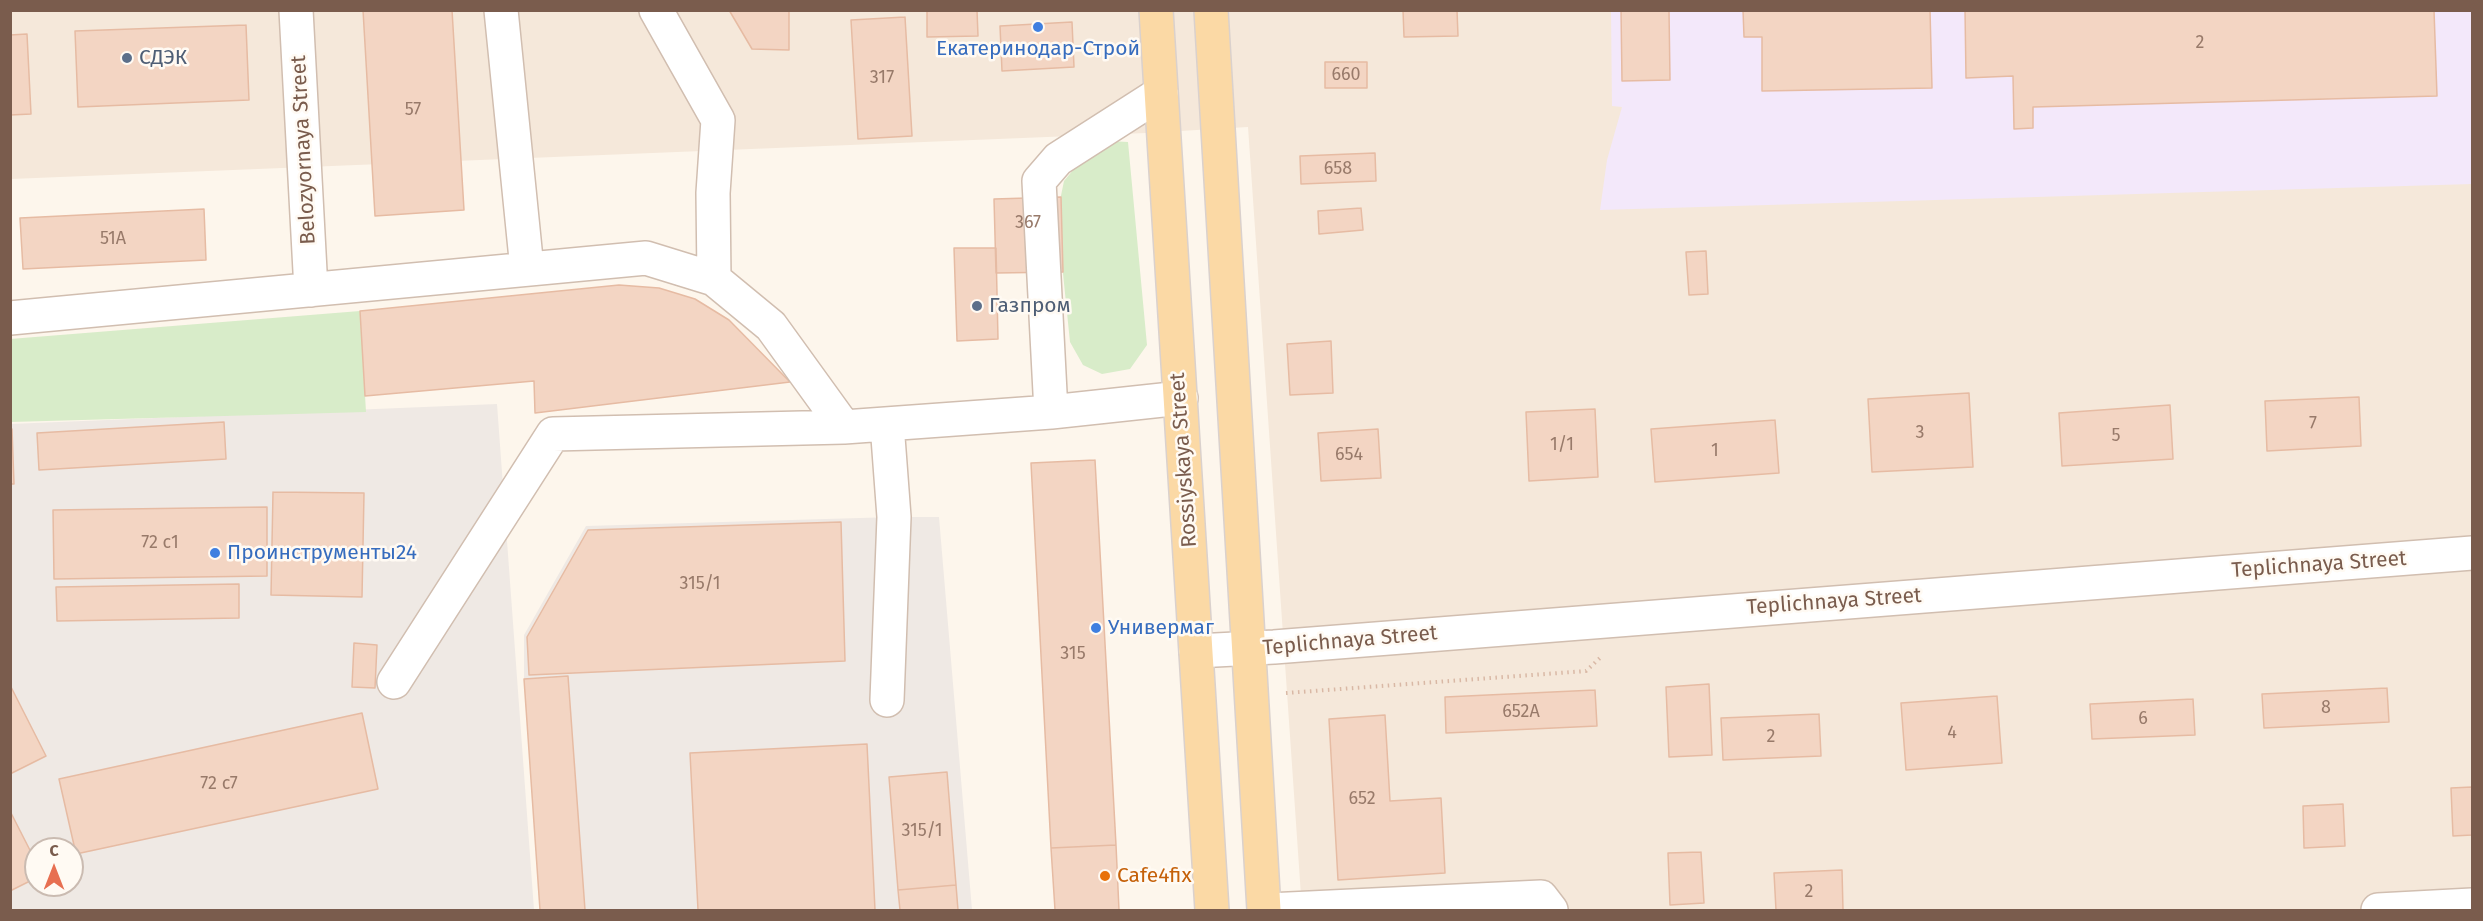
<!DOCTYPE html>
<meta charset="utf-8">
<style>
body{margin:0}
#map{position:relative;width:2483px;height:921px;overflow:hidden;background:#fdf6ec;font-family:"Fira Sans",sans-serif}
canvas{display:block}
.frame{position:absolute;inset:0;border:12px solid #7a5c4d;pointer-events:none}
.north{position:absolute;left:24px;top:837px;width:60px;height:60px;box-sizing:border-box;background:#fffaf3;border:2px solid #cabbb1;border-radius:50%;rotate:0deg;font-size:16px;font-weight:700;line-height:24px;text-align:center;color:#7a5c4d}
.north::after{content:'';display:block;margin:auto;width:21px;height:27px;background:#e76f51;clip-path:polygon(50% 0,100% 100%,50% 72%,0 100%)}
</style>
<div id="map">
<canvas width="2483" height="921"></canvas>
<div class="frame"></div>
<div class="north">С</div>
</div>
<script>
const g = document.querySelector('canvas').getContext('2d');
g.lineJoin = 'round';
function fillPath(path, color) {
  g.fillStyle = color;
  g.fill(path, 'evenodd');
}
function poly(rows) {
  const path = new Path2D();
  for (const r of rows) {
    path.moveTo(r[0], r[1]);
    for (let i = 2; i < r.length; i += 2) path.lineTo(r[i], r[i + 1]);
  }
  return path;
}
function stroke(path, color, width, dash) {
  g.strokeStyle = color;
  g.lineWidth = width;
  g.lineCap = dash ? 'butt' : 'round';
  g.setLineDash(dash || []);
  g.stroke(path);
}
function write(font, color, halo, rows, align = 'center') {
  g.font = font + ' "Fira Sans",sans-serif';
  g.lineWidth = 5;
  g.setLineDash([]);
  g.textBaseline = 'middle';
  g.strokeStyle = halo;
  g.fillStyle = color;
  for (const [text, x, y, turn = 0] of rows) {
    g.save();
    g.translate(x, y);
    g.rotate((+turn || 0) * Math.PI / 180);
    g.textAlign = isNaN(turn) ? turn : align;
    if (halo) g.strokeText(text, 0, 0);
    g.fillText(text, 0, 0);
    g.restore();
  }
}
fillPath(poly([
 [10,11,2472,11,2472,910,1302,910,1248,127,1146,133,11,179]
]), '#f5e8da');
fillPath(poly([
 [497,404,534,910,11,910,10,424],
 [36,849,72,849,72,885,36,885],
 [894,517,939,517,972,910,540,910,524,679,524,635,586,526]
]), '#efe9e4');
fillPath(poly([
 [1611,11,2472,11,2472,184,1600,210,1607,160,1622,107,1612,106]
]), '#f3e8fa');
fillPath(poly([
 [1108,141,1128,142,1147,345,1130,369,1102,374,1083,365,1070,342,1057,215,1064,181,1083,158],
 [360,311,366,412,11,422,10,339]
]), '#d8ecc9');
const building = poly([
 [363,10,452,10,464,210,375,216,363,10],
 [729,10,789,10,789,50,752,49,729,10],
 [927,10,977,10,978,36,927,37,927,10],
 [1403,10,1457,10,1458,36,1404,37,1403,10],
 [1621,10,1669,10,1670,80,1622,81,1621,10],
 [1743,10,1930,10,1932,88,1762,91,1762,37,1744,37,1743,10],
 [1965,10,2434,10,2437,96,2033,107,2033,128,2014,129,2013,76,1966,78,1965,10],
 [905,17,912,136,858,139,851,20,905,17],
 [1072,22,1074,67,1002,71,1000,26,1072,22],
 [246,25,249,100,78,107,75,31,246,25],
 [27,34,31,114,10,115,10,35,27,34],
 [1325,62,1367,62,1367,88,1325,88,1325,62],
 [1375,153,1376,181,1301,184,1300,156,1375,153],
 [1061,197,1063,272,996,273,994,199,1061,197],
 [1361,208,1363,230,1319,234,1318,211,1361,208],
 [204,209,206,260,23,269,20,218,204,209],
 [954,248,996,248,998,339,957,341,954,248],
 [1706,251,1708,294,1689,295,1686,252,1706,251],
 [619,285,659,288,695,299,729,320,790,382,535,413,534,381,365,396,360,311,619,285],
 [1331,341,1333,393,1290,395,1287,344,1331,341],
 [1969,393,1973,467,1872,472,1868,399,1969,393],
 [2359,397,2361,446,2267,451,2265,401,2359,397],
 [2170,405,2173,459,2062,466,2059,413,2170,405],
 [1595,409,1598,477,1529,481,1526,412,1595,409],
 [1775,420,1779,473,1655,482,1651,429,1775,420],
 [224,422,226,459,39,470,37,433,224,422],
 [10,429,12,429,14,484,10,484,10,429],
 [1378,429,1381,478,1321,481,1318,433,1378,429],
 [1095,460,1116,845,1051,848,1031,463,1095,460],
 [273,492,364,493,362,597,271,595,273,492],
 [267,507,267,576,54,579,53,510,267,507],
 [841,522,845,661,529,675,527,637,588,530,841,522],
 [239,584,239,618,57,621,56,587,239,584],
 [354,643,377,645,375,688,352,687,354,643],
 [568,676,585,910,540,910,524,679,568,676],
 [1709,684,1712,755,1669,757,1666,687,1709,684],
 [10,685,46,756,10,774,10,685],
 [2387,688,2389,722,2264,728,2262,694,2387,688],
 [1595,690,1597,726,1446,733,1445,697,1595,690],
 [1997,696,2002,763,1906,770,1901,703,1997,696],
 [2193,699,2195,735,2092,739,2090,704,2193,699],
 [362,713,378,789,76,854,59,779,362,713],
 [1819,714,1821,756,1723,760,1721,718,1819,714],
 [1385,715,1390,801,1441,798,1445,873,1338,880,1329,719,1385,715],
 [867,744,875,910,698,910,690,753,867,744],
 [947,772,956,885,898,890,889,777,947,772],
 [2472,787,2472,835,2453,836,2451,788,2472,787],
 [2343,804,2345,846,2304,848,2303,806,2343,804],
 [10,811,36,862,36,878,10,891,10,811],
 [1116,845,1119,910,1055,910,1051,848,1116,845],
 [1701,852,1704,903,1670,905,1668,853,1701,852],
 [1842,870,1843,910,1776,910,1774,873,1842,870],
 [956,885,958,910,900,910,898,890,956,885]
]);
fillPath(building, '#f3d5c3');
stroke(building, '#e6bba3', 1.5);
const minor = poly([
 [296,10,311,290],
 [501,10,527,269],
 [656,10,718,120,713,193,714,279],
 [10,318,646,258,714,279,771,326,844,427],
 [1051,412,1039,181,1058,159,1161,93],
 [887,424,894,517,887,700],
 [1196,651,1274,647,2472,553],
 [394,682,553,434,844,427,1051,412,1181,398],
 [1268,910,1541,897,1551,910],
 [2378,910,2472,905]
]);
const major = poly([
 [1156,10,1212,910],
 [1211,10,1264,910]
]);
stroke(minor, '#d1beb0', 36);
stroke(major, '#dad1cd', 36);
stroke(poly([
 [1286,693,1586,671,1600,658]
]), '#d9b8a5', 4, [1.5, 4.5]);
stroke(minor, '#fff', 33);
stroke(major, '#fbd9a5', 33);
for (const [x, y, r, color] of [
 [1038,27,6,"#3f7fe0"],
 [127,58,6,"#5c6f8a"],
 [977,306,6,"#5c6f8a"],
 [215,553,6,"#3f7fe0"],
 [1096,628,6,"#3f7fe0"],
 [1105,876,6,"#e8710a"]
]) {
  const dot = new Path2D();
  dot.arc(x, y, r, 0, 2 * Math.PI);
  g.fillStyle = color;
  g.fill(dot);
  stroke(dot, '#fffaf3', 2);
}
write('18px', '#987a6a', null, [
 ["2",2200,43],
 ["660",1346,75],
 ["317",882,78],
 ["57",413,110],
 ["658",1338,169],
 ["367",1028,223],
 ["51А",113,239],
 ["7",2313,424],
 ["3",1920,433],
 ["5",2116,436],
 ["1/1",1562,445],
 ["1",1715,451],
 ["654",1349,455],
 ["72 с1",160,543],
 ["315/1",700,584],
 ["315",1073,654],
 ["8",2326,708],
 ["652А",1521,712],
 ["6",2143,719],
 ["4",1952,733],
 ["2",1771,737],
 ["72 с7",219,784],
 ["652",1362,799],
 ["315/1",922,831],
 ["2",1809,892]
]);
write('21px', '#366cbe', '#fffaf3', [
 ["Екатеринодар-Строй",1038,49,"center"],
 ["Проинструменты24",227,553],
 ["Универмаг",1108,628]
], 'left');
write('21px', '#4e5e75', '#fffaf3', [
 ["СДЭК",139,58],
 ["Газпром",989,306]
], 'left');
write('21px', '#7a5c4d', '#fffaf3', [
 ["Belozyornaya Street",304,150,-93],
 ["Rossiyskaya Street",1184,460,-94],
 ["Teplichnaya Street",2319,565,-4],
 ["Teplichnaya Street",1834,602,-4],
 ["Teplichnaya Street",1350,641,-5]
]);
write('21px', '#c56008', '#fffaf3', [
 ["Cafe4fix",1117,876]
], 'left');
</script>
